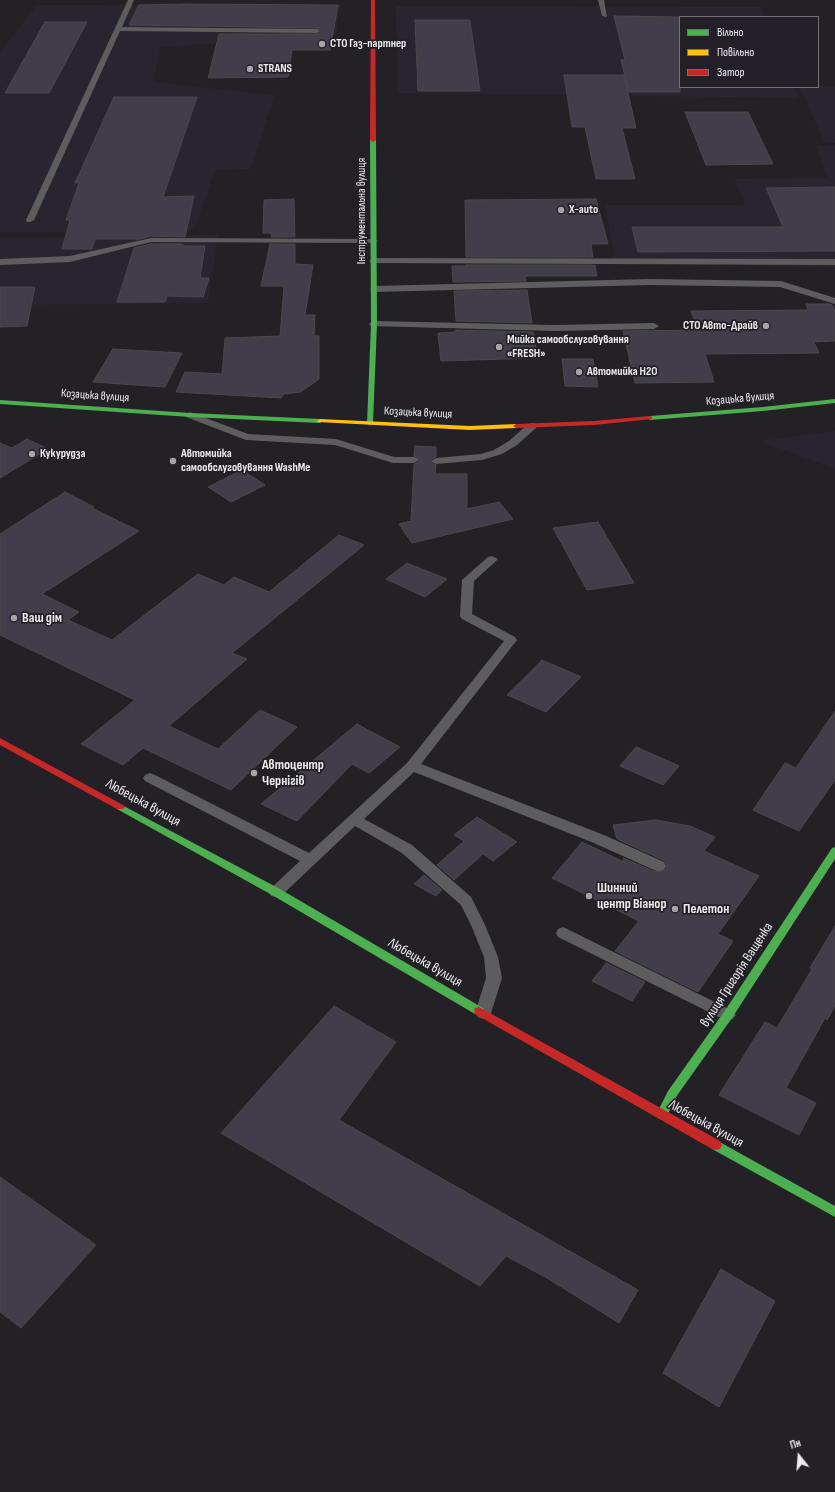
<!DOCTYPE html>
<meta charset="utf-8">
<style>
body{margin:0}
#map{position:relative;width:835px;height:1492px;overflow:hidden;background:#232125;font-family:"Sofia Sans Condensed",sans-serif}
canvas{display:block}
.legend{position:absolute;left:679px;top:16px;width:140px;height:72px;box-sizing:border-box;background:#222026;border:1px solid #737177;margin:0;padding:5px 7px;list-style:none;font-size:12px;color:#ecebf0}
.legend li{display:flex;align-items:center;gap:8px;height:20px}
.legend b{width:20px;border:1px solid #737177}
.north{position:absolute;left:779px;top:1436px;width:40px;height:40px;-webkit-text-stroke:3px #222026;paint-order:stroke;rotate:343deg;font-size:11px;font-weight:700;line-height:16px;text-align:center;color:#ecebf0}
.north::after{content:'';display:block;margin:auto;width:14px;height:18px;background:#ecebf0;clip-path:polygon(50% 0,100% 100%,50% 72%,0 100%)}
</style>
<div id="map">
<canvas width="835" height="1492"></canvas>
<ul class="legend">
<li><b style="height:5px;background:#4caf50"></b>Вільно</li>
<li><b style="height:5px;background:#ffc107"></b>Повільно</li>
<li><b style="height:5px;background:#c62828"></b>Затор</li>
</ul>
<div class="north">Пн</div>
</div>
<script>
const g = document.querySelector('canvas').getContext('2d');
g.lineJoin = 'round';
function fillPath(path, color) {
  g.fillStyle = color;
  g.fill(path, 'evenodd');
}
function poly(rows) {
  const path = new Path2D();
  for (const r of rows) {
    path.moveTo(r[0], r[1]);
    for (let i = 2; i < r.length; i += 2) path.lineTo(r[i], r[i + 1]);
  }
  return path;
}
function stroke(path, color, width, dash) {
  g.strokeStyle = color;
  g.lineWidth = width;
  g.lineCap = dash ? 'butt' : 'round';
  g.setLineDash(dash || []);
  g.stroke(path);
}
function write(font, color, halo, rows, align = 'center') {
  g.font = font + ' "Sofia Sans Condensed",sans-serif';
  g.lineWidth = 3.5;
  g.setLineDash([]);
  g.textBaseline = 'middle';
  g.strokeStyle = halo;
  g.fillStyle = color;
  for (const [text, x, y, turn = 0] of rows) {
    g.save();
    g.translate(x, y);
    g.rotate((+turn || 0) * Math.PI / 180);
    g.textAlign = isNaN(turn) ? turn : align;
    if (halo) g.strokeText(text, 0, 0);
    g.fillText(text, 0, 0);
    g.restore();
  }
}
fillPath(poly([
 [341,4,336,35,161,47,153,82,274,95,251,169,215,170,194,230,0,233,0,52,37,5],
 [396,6,761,7,765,17,680,17,680,87,794,87,798,98,397,93],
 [818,86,835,86,835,143,825,143,799,87,818,87],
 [816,146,835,146,835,268,615,261,605,205,745,205,735,179,827,178],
 [218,235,208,303,0,305,0,238],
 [835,431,835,469,760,441]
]), '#282530');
const building = poly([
 [184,4,338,5,330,50,292,50,288,77,208,78,219,34,317,34,321,31,317,28,129,25,139,5,184,4],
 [614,16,680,17,680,92,629,92,621,60,625,60,614,16],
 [415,20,470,20,480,91,418,91,415,20],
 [45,22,87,22,49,93,5,93,45,22],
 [564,75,624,75,636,128,622,128,635,179,596,179,585,127,572,127,564,75],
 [114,97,197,97,163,197,194,196,185,237,151,236,136,240,137,239,95,239,92,249,62,249,70,220,66,220,79,183,75,183,114,97],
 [685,112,748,112,773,164,706,165,685,112],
 [835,187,835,251,638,252,632,227,783,227,766,188,835,187],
 [294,199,295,237,271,237,272,233,263,233,264,200,294,199],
 [596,199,608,244,591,244,593,257,466,257,465,200,596,199],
 [151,244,183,244,183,246,205,246,200,278,209,278,203,297,167,296,165,302,117,302,134,248,151,244],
 [270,244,295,244,295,264,313,265,305,315,315,315,314,336,319,336,319,379,301,392,284,394,281,398,176,392,185,372,222,374,225,338,280,336,284,286,261,286,270,244],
 [466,265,595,265,597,276,525,276,526,281,453,282,452,266,466,266,466,265],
 [0,287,35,287,27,326,0,327,0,287],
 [527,290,532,323,456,321,454,291,527,290],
 [806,304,829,304,832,305,835,311,835,341,814,342,819,353,705,354,714,382,635,383,623,331,698,330,691,311,808,310,806,304],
 [456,330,533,332,538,358,441,361,438,333,456,332,456,330],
 [113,349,182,353,165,387,93,382,113,349],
 [562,359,593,359,598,387,565,386,562,359],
 [27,439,48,449,0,478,0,443,12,448,27,439],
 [415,446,436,447,436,457,430,460,436,465,435,474,467,474,467,509,499,502,513,519,412,543,399,524,411,521,414,464,420,461,414,456,415,446],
 [242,470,265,485,231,502,208,487,242,470],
 [65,492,94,507,92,508,139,531,42,594,79,612,68,620,112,640,198,574,224,585,234,577,269,592,339,535,364,545,232,653,247,659,169,726,218,749,260,710,297,727,231,790,143,748,123,765,81,744,135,700,0,635,0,534,65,492],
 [598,522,634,583,587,590,553,528,598,522],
 [407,563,447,579,425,597,386,579,407,563],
 [542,660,581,677,546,712,507,695,542,660],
 [835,711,835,780,799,831,753,810,785,763,796,768,835,711],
 [357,724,400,747,369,773,352,764,297,821,261,804,357,724],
 [636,747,679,766,663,785,620,766,636,747],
 [477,817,517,842,493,861,483,854,454,880,437,865,464,841,454,835,477,817],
 [656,820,690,826,715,837,704,851,759,876,718,934,733,941,698,992,615,951,639,921,552,878,582,842,624,862,623,858,653,871,664,871,667,867,665,861,617,839,613,825,656,820],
 [424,875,442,890,436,896,414,884,424,875],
 [835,926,835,1006,827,1020,825,1018,786,1088,816,1103,799,1135,719,1095,765,1022,777,1028,812,969,810,968,835,926],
 [606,963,645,982,632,1001,592,981,606,963],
 [334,1006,396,1042,339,1120,638,1290,619,1323,547,1278,506,1256,480,1286,221,1133,334,1006],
 [0,1177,96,1245,21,1328,0,1312,0,1177],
 [721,1269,775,1301,719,1407,663,1373,721,1269]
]);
fillPath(building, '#423d4b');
stroke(building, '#49484b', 1);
fillPath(poly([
 [128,0,134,0,122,27,317,29,320,31,317,33,120,31,34,220,30,222,27,222,26,220,128,0],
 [598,0,604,0,607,17,602,16,598,0],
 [151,238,374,239,378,241,374,243,151,242,70,262,0,265,0,259,70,256,151,238],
 [374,258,835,259,835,265,371,263,370,261,371,259,374,258],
 [650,279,781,281,835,298,835,304,780,287,650,285,374,292,370,289,374,286,650,279],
 [374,321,555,325,654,323,659,326,654,329,555,331,371,326,369,324,371,322,374,321],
 [190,412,248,434,336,439,394,457,414,457,419,460,414,463,393,463,335,445,246,440,186,417,185,415,190,412],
 [532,423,536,424,537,426,536,428,517,445,502,454,482,460,436,464,431,461,436,458,481,454,494,450,509,441,528,424,532,423],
 [492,556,498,559,496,561,474,581,472,614,515,637,517,640,421,764,604,835,664,862,666,866,664,870,659,871,654,870,594,843,414,772,364,819,412,845,471,897,485,925,498,957,502,978,491,1013,488,1017,483,1019,478,1017,475,1013,486,978,484,957,471,925,461,905,402,853,355,826,281,896,276,897,271,896,269,892,271,888,300,861,145,781,143,778,145,775,150,773,155,775,309,853,407,763,504,641,462,619,460,616,462,580,488,557,492,556],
 [563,927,733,1011,736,1015,733,1019,728,1021,723,1019,558,937,556,933,558,929,563,927]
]), '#5d5c5e');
fillPath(poly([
 [373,138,376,140,377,324,373,423,370,425,367,423,371,324,370,140,373,138],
 [835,399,835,403,763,411,650,420,647,418,650,416,763,407,835,399],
 [0,400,190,413,320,419,323,421,320,423,190,417,0,404,0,400],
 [120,804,280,889,483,1008,484,1011,483,1014,479,1015,475,1014,272,895,117,809,115,807,117,805,120,804],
 [835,847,835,859,732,1018,676,1097,666,1118,662,1120,658,1118,656,1115,668,1091,724,1012,832,848,835,847],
 [716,1140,835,1206,835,1217,712,1149,710,1145,712,1141,716,1140]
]), '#4caf50');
fillPath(poly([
 [320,419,470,426,516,424,519,426,516,428,470,430,318,422,317,421,320,419]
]), '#ffc107');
fillPath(poly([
 [371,0,375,0,376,140,373,142,370,140,371,0],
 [650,416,652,417,652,419,594,425,516,428,513,426,516,424,594,421,650,416],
 [0,738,123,805,125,807,123,809,117,809,0,745,0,738],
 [479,1007,720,1141,722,1145,720,1149,716,1150,712,1149,475,1014,474,1011,475,1008,479,1007]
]), '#c62828');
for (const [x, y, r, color] of [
 [322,44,4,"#a6a4a9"],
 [250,69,4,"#a6a4a9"],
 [561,210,4,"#a6a4a9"],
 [766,326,4,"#a6a4a9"],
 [499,347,4,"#a6a4a9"],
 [579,372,4,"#a6a4a9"],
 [32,454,4,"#a6a4a9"],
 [173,461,4,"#a6a4a9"],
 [14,618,4,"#a6a4a9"],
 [254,773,4,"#a6a4a9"],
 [589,896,4,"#a6a4a9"],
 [675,909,4,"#a6a4a9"]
]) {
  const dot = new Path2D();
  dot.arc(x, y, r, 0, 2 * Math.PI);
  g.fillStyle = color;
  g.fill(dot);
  stroke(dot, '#222026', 1.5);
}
write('bold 12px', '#ecebf0', '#222026', [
 ["СТО Газ-партнер",330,44],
 ["STRANS",258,69],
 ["X-auto",569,210],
 ["СТО Авто-Драйв",758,326,"right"],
 ["Мийка самообслуговування",507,340],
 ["«FRESH»",507,354],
 ["Автомийка H2O",587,372],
 ["Кукурудза",40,454],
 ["Автомийка",181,454],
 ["самообслуговування WashMe",181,468]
], 'left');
write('12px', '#ecebf0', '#222026', [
 ["Інструментальна вулиця",362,211,-90],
 ["Козацька вулиця",95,396,4],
 ["Козацька вулиця",740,399,-5],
 ["Козацька вулиця",418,413,3]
]);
write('bold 14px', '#ecebf0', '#222026', [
 ["Ваш дім",22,618],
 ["Автоцентр",262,765],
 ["Чернігів",262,781],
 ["Шинний",597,888],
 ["центр Віанор",597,904],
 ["Пелетон",683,909]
], 'left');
write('14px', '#ecebf0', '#222026', [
 ["Любецька вулиця",143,803,29],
 ["Любецька вулиця",425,963,30],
 ["вулиця Григорія Ващенка",737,975,-57],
 ["Любецька вулиця",706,1124,29]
]);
</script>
